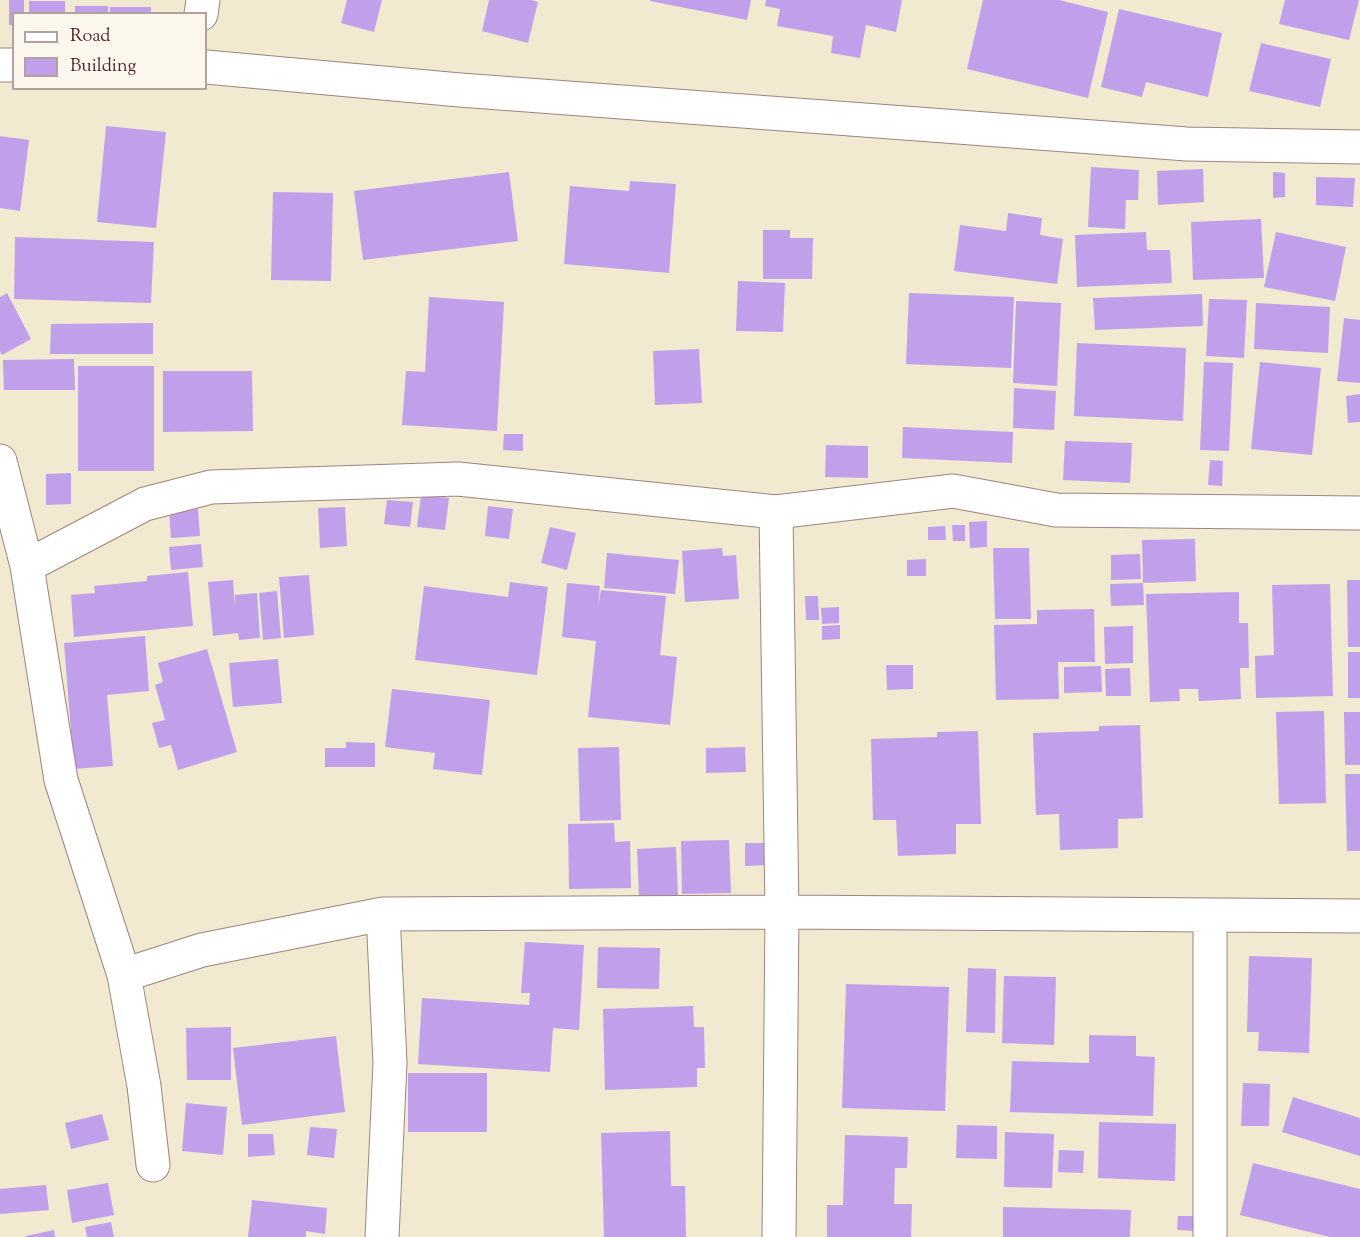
<!DOCTYPE html>
<style>
body{margin:0}
#map{position:relative;width:1360px;height:1237px;overflow:hidden;background:#f1e9d0;font-family:"Sorts Mill Goudy",serif}
canvas{display:block}
.legend{position:absolute;left:12px;top:12px;width:195px;height:78px;box-sizing:border-box;background:#fbf7ec;border:2px solid #b4a19f;margin:0;padding:8px 10px;list-style:none;font-size:18px;color:#4a1f2b}
.legend li{display:flex;align-items:center;gap:12px;height:30px}
.legend b{width:30px;border:2px solid #b4a19f}
</style>
<div id="map">
<canvas width="1360" height="1237"></canvas>
<ul class="legend">
<li><b style="height:8px;background:#fff"></b>Road</li>
<li><b style="height:16px;background:#c0a0ea"></b>Building</li>
</ul>
</div>
<script>
const g = document.querySelector('canvas').getContext('2d');
g.lineJoin = 'round';
function fillPath(path, color) {
  g.fillStyle = color;
  g.fill(path, 'evenodd');
}
function poly(rows) {
  const path = new Path2D();
  for (const r of rows) {
    path.moveTo(r[0], r[1]);
    for (let i = 2; i < r.length; i += 2) path.lineTo(r[i], r[i + 1]);
  }
  return path;
}
function stroke(path, color, width, dash) {
  g.strokeStyle = color;
  g.lineWidth = width;
  g.lineCap = dash ? 'butt' : 'round';
  g.setLineDash(dash || []);
  g.stroke(path);
}
fillPath(poly([
 [9,0,24,0,24,14,14,14,14,25,9,25],
 [347,0,382,0,374,32,341,23],
 [489,0,531,0,538,2,528,43,482,31],
 [650,0,751,0,747,20,650,1],
 [766,0,902,0,896,32,866,25,860,58,831,53,833,36,777,26,780,9,765,6],
 [983,0,1059,0,1108,12,1088,98,967,69],
 [1285,0,1359,0,1349,40,1279,24],
 [29,1,65,1,65,14,29,14],
 [75,6,108,6,108,14,75,14],
 [110,7,151,7,151,14,110,14],
 [1119,9,1222,33,1208,97,1146,82,1142,97,1101,87],
 [1261,43,1331,59,1320,107,1249,91],
 [106,126,166,132,156,228,97,222],
 [0,136,29,140,20,211,0,208],
 [1091,167,1139,170,1138,200,1126,200,1125,229,1088,227],
 [1203,169,1204,202,1158,205,1157,171],
 [509,172,518,241,363,260,354,191],
 [1273,172,1285,173,1285,197,1273,198],
 [1316,177,1355,178,1353,207,1316,205],
 [630,181,676,184,669,273,564,264,570,186,629,191],
 [273,192,333,193,331,281,271,280],
 [1008,213,1042,218,1040,235,1063,239,1057,284,954,271,960,225,1006,231],
 [1261,219,1264,278,1193,280,1191,222],
 [763,230,790,230,790,238,813,238,812,279,763,279],
 [1146,232,1147,250,1170,250,1172,283,1077,287,1075,235],
 [1276,232,1346,247,1335,301,1264,287],
 [15,237,154,242,151,303,14,299],
 [738,281,785,283,783,332,736,331],
 [7,293,31,339,2,355,0,351,0,297],
 [909,293,1014,297,1011,368,906,364],
 [1202,294,1203,326,1095,330,1093,298],
 [429,297,504,302,497,431,402,425,406,371,425,372],
 [1209,299,1247,300,1244,358,1206,356],
 [1016,301,1061,303,1057,386,1013,383],
 [1256,303,1330,307,1328,353,1254,349],
 [1344,318,1360,320,1360,383,1337,381],
 [153,323,153,354,50,354,51,324],
 [1077,343,1186,348,1183,421,1074,416],
 [699,349,702,403,655,405,653,351],
 [74,359,75,390,4,390,3,360],
 [1204,362,1233,363,1229,451,1200,450],
 [1260,362,1321,368,1312,455,1251,449],
 [78,366,154,366,154,471,78,471],
 [163,371,252,371,253,431,163,432],
 [1014,388,1056,391,1054,430,1013,428],
 [1360,394,1360,422,1348,423,1346,396],
 [903,427,1013,432,1012,463,902,458],
 [504,434,523,434,523,451,503,450],
 [1065,441,1132,443,1130,483,1063,480],
 [826,445,868,446,868,478,825,477],
 [1210,460,1223,461,1222,486,1208,485],
 [71,473,71,504,46,505,46,474],
 [421,495,449,498,445,530,417,527],
 [387,500,413,502,410,527,384,524],
 [488,506,513,509,509,539,485,536],
 [345,507,347,546,320,548,318,508],
 [198,509,200,536,171,538,169,511],
 [987,521,987,547,970,548,969,522],
 [952,525,965,525,965,541,953,541],
 [945,526,946,540,928,540,928,527],
 [550,527,576,533,567,570,541,563],
 [1195,539,1196,581,1143,583,1142,540],
 [201,544,203,567,171,570,169,547],
 [722,548,723,556,736,555,739,599,685,602,682,551],
 [993,548,1029,548,1031,619,995,619],
 [607,553,679,560,675,594,604,588],
 [1140,554,1141,579,1111,580,1111,555],
 [926,559,926,576,907,576,907,560],
 [188,572,193,626,74,637,71,595,95,593,94,586,147,581,147,576],
 [309,575,314,635,284,638,279,577],
 [233,580,235,607,235,595,257,593,260,638,239,640,238,633,213,636,208,582],
 [1347,580,1360,580,1360,647,1348,647],
 [510,582,548,587,537,675,415,660,424,586,508,597],
 [567,583,600,586,598,607,601,590,666,596,660,655,677,657,670,725,588,717,596,641,562,637],
 [1143,583,1144,605,1111,606,1110,584],
 [1330,584,1333,696,1256,698,1255,656,1274,655,1272,585],
 [277,591,281,638,263,640,259,593],
 [1239,592,1239,623,1248,623,1249,668,1240,668,1241,699,1199,701,1198,689,1179,689,1180,701,1150,702,1146,594],
 [805,596,818,596,819,620,806,620],
 [839,607,839,623,822,624,821,608],
 [1094,609,1095,662,1058,662,1059,699,996,700,994,625,1037,624,1037,610],
 [840,625,840,639,822,640,822,626],
 [1133,626,1133,663,1105,664,1104,627],
 [145,636,149,691,107,695,113,766,74,769,64,643],
 [207,649,237,752,178,770,171,745,159,748,152,723,165,720,155,685,163,682,158,663],
 [1348,652,1360,652,1360,698,1348,698],
 [278,659,282,703,233,707,229,663],
 [886,665,913,665,913,689,887,690],
 [1101,666,1102,692,1064,693,1064,667],
 [1130,668,1131,696,1106,696,1105,669],
 [392,689,490,700,482,775,433,769,435,753,385,747],
 [1324,711,1326,803,1279,804,1276,712],
 [1344,712,1360,712,1360,765,1345,765],
 [1140,725,1143,818,1118,819,1118,848,1060,850,1059,814,1036,815,1033,733,1099,731,1099,726],
 [978,731,981,824,956,824,956,854,898,856,896,820,873,820,871,739,937,737,937,732],
 [346,742,375,743,375,767,325,767,325,748,346,748],
 [619,747,621,820,580,821,578,748],
 [745,747,746,772,706,773,706,748],
 [1345,774,1360,774,1360,851,1347,851],
 [614,823,615,842,630,841,631,888,569,889,568,824],
 [729,840,731,893,682,894,681,841],
 [745,843,766,843,767,865,745,866],
 [676,847,678,897,639,898,637,849],
 [525,942,584,945,579,1030,553,1028,550,1072,418,1064,422,998,529,1005,530,993,521,993],
 [598,947,660,948,659,989,597,988],
 [1249,956,1312,958,1309,1053,1258,1051,1259,1032,1247,1032],
 [968,968,996,969,995,1033,966,1032],
 [1004,976,1056,977,1054,1045,1002,1043],
 [846,984,949,987,945,1111,842,1108],
 [693,1006,694,1027,704,1027,705,1068,697,1068,697,1087,605,1090,603,1009],
 [231,1027,231,1080,187,1080,186,1028],
 [1089,1035,1136,1036,1136,1056,1155,1057,1153,1116,1010,1112,1012,1061,1089,1063],
 [336,1036,345,1112,242,1125,233,1048],
 [408,1073,487,1073,487,1132,408,1132],
 [1243,1083,1270,1084,1269,1126,1241,1126],
 [1293,1097,1360,1118,1360,1156,1282,1132],
 [186,1103,227,1107,223,1155,182,1151],
 [102,1114,109,1140,71,1149,65,1123],
 [1099,1122,1176,1124,1175,1181,1098,1178],
 [957,1125,997,1126,997,1159,956,1158],
 [310,1127,337,1129,334,1158,307,1155],
 [670,1131,671,1186,685,1186,686,1237,604,1237,601,1133],
 [1005,1132,1054,1134,1052,1188,1004,1187],
 [248,1134,273,1134,275,1155,248,1157],
 [845,1135,908,1137,907,1168,895,1168,894,1204,912,1204,911,1237,827,1237,827,1205,843,1205],
 [1059,1150,1084,1151,1083,1173,1058,1172],
 [1253,1163,1360,1189,1360,1237,1330,1237,1240,1215],
 [108,1183,114,1215,72,1223,67,1190],
 [46,1185,49,1210,0,1214,0,1189],
 [252,1200,327,1208,325,1234,306,1231,306,1237,248,1237],
 [1003,1207,1131,1210,1130,1237,1003,1237],
 [1178,1216,1195,1216,1195,1231,1177,1230],
 [111,1222,114,1237,87,1237,85,1227],
 [54,1230,55,1237,26,1237,26,1236]
]), '#c0a0ea');
const minor = poly([
 [201,14,203,0],
 [0,65,14,65],
 [206,67,460,90,1187,144,1360,147],
 [0,461,27,566,61,780,124,975,144,1086,153,1165],
 [776,512,782,912,779,1237],
 [27,566,145,504,211,487,458,479,776,512,953,491,1056,510,1360,513],
 [124,975,202,950,383,914,782,912,1360,916],
 [382,1237,390,1063,383,914],
 [1210,1237,1210,915]
]);
stroke(minor, '#9e847e', 35);
stroke(minor, '#fff', 33);
</script>
